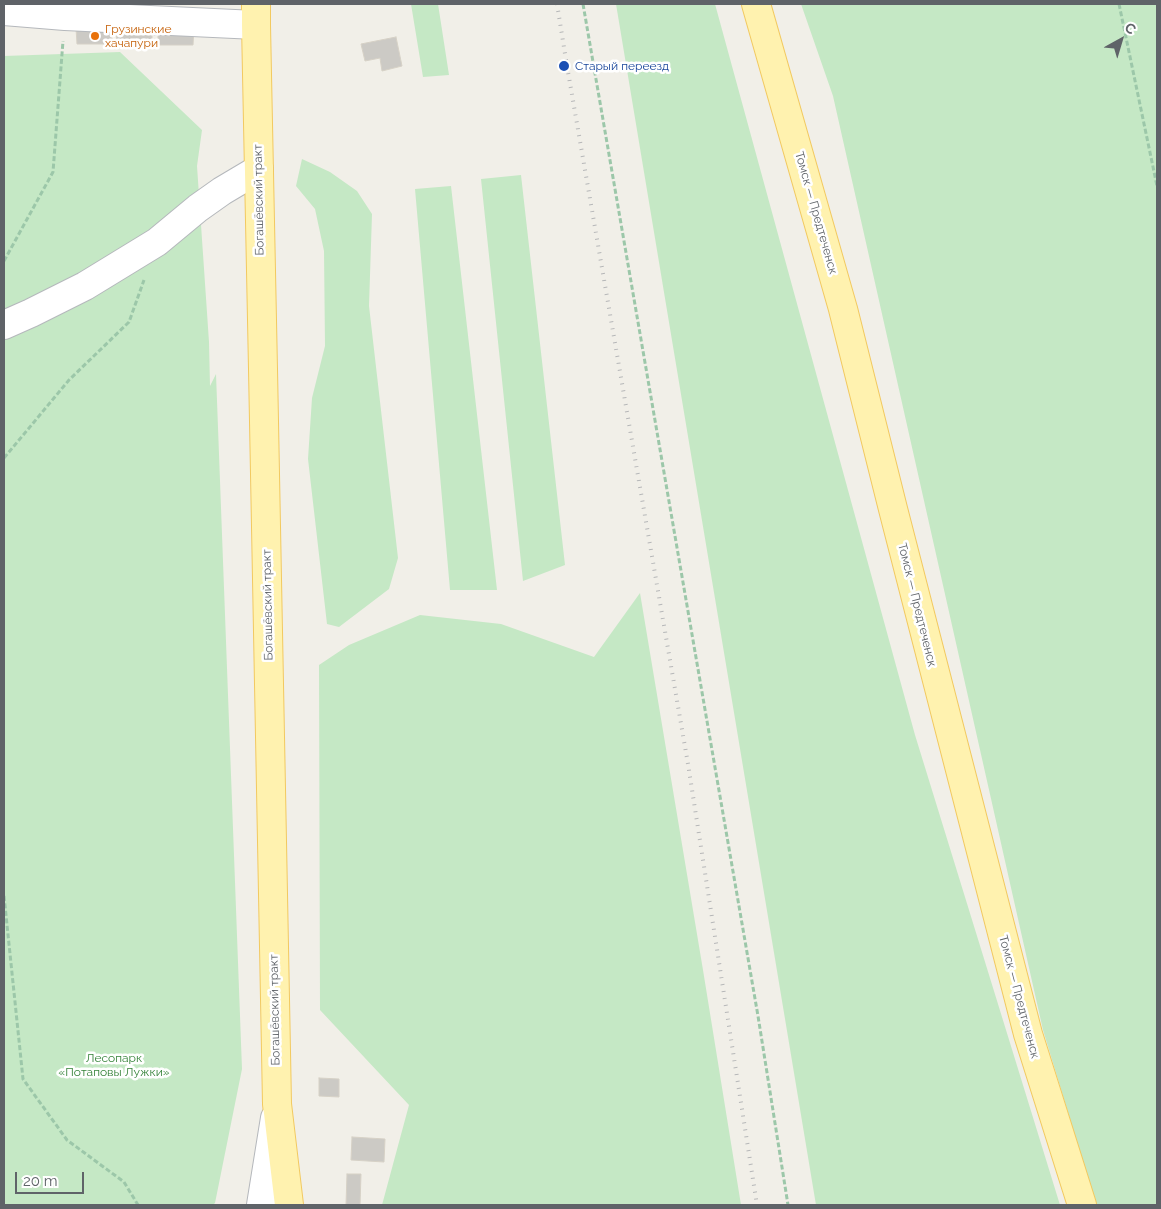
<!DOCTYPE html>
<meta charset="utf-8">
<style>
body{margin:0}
#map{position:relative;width:1161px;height:1209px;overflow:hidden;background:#f1efe8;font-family:Raleway,sans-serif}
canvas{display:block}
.frame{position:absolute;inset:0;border:5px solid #5f6368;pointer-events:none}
.north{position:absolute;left:1096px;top:15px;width:50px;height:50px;-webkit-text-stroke:4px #fff;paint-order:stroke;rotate:39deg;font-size:14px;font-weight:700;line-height:20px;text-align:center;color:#5f6368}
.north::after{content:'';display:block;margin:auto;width:18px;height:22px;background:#5f6368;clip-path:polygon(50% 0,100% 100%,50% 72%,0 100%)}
.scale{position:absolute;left:15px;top:1172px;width:69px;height:22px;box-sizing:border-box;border:2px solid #5f6368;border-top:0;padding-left:6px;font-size:15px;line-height:18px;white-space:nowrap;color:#5f6368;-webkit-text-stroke:4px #fff;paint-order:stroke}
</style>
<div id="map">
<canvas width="1161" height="1209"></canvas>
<div class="frame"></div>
<div class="north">С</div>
<div class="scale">20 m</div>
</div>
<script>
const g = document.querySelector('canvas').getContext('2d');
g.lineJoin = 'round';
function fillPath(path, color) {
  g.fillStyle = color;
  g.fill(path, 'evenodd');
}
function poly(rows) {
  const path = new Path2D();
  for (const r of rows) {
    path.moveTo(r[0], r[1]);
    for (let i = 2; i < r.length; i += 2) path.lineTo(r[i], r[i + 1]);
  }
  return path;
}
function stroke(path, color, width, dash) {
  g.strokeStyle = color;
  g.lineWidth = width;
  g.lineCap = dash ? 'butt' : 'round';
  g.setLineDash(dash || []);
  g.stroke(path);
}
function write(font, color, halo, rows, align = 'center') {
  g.font = font + ' Raleway,sans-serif';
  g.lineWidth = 5;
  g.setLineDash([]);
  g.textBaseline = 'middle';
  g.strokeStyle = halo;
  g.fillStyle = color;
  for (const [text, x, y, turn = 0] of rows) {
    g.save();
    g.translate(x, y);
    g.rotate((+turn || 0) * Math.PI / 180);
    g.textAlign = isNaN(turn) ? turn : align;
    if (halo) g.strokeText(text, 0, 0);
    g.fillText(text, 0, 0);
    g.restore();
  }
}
fillPath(poly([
 [411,4,438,4,449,75,423,77],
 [616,4,715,4,915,735,1060,1205,816,1205],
 [801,4,1157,4,1157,1205,1096,1205,1043,1030,833,96],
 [120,52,202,130,197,166,209,342,210,386,216,374,242,1069,215,1203,213,1205,4,1205,4,56],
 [302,159,330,172,357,191,372,214,369,306,398,558,389,589,339,627,327,624,308,459,312,398,325,346,324,251,315,209,296,186],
 [521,175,565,565,523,581,481,179],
 [451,186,497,590,450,590,415,189],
 [640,593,703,970,741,1205,382,1205,409,1105,320,1010,319,665,349,645,420,615,501,624,594,657]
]), '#c5e8c5');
const building = poly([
 [76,28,112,28,112,44,77,44,76,28],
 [116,29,152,29,152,44,117,44,116,29],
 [158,29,194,29,193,45,158,45,158,29],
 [396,37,402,66,382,71,380,58,365,61,361,44,396,37],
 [319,1078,339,1079,339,1097,319,1096,319,1078],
 [352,1137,385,1139,384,1162,351,1160,352,1137],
 [347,1174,361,1174,360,1205,346,1205,347,1174]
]);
fillPath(building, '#cccac5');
stroke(building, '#d6d1c6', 1);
const minor = poly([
 [4,11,65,16,256,25],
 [4,325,31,313,85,286,157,242,198,208,222,191,259,169],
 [261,1205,275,1118]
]);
const major = poly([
 [256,4,256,25,263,369,277,1104,289,1205],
 [756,4,843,309,893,509,1028,1034,1082,1205]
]);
stroke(minor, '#b5b8bc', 30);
stroke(major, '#f2c960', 30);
stroke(poly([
 [583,4,758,1016,788,1205],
 [1119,4,1157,186],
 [4,261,53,172,63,41],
 [4,458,69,380,129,322,144,280],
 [4,896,23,1079,67,1140,124,1182,138,1205]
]), '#9cc7a9', 3, [5, 2.5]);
stroke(minor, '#fff', 28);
stroke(major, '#fff2af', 28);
stroke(poly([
 [557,4,567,66,688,764,757,1205]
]), '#b6b7b8', 4, [1, 6]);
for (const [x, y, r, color] of [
 [95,36,5,"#e8710a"],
 [564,66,6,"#1a4fb4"]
]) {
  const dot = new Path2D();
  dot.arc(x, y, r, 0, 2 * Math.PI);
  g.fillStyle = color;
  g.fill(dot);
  stroke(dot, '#fff', 2);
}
write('12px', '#c56008', '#fff', [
 ["Грузинские",105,29],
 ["хачапури",105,43]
], 'left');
write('12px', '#164399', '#fff', [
 ["Старый переезд",575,66]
], 'left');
write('12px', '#5f6368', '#fff', [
 ["Богашёвский тракт",259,200,-91],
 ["Томск — Предтеченск",816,213,74],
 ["Богашёвский тракт",268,605,-91],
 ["Томск — Предтеченск",917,605,76],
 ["Томск — Предтеченск",1019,997,75],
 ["Богашёвский тракт",275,1010,-91]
]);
write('12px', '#348238', '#fff', [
 ["Лесопарк",114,1058],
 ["«Потаповы Лужки»",114,1072]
]);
</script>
